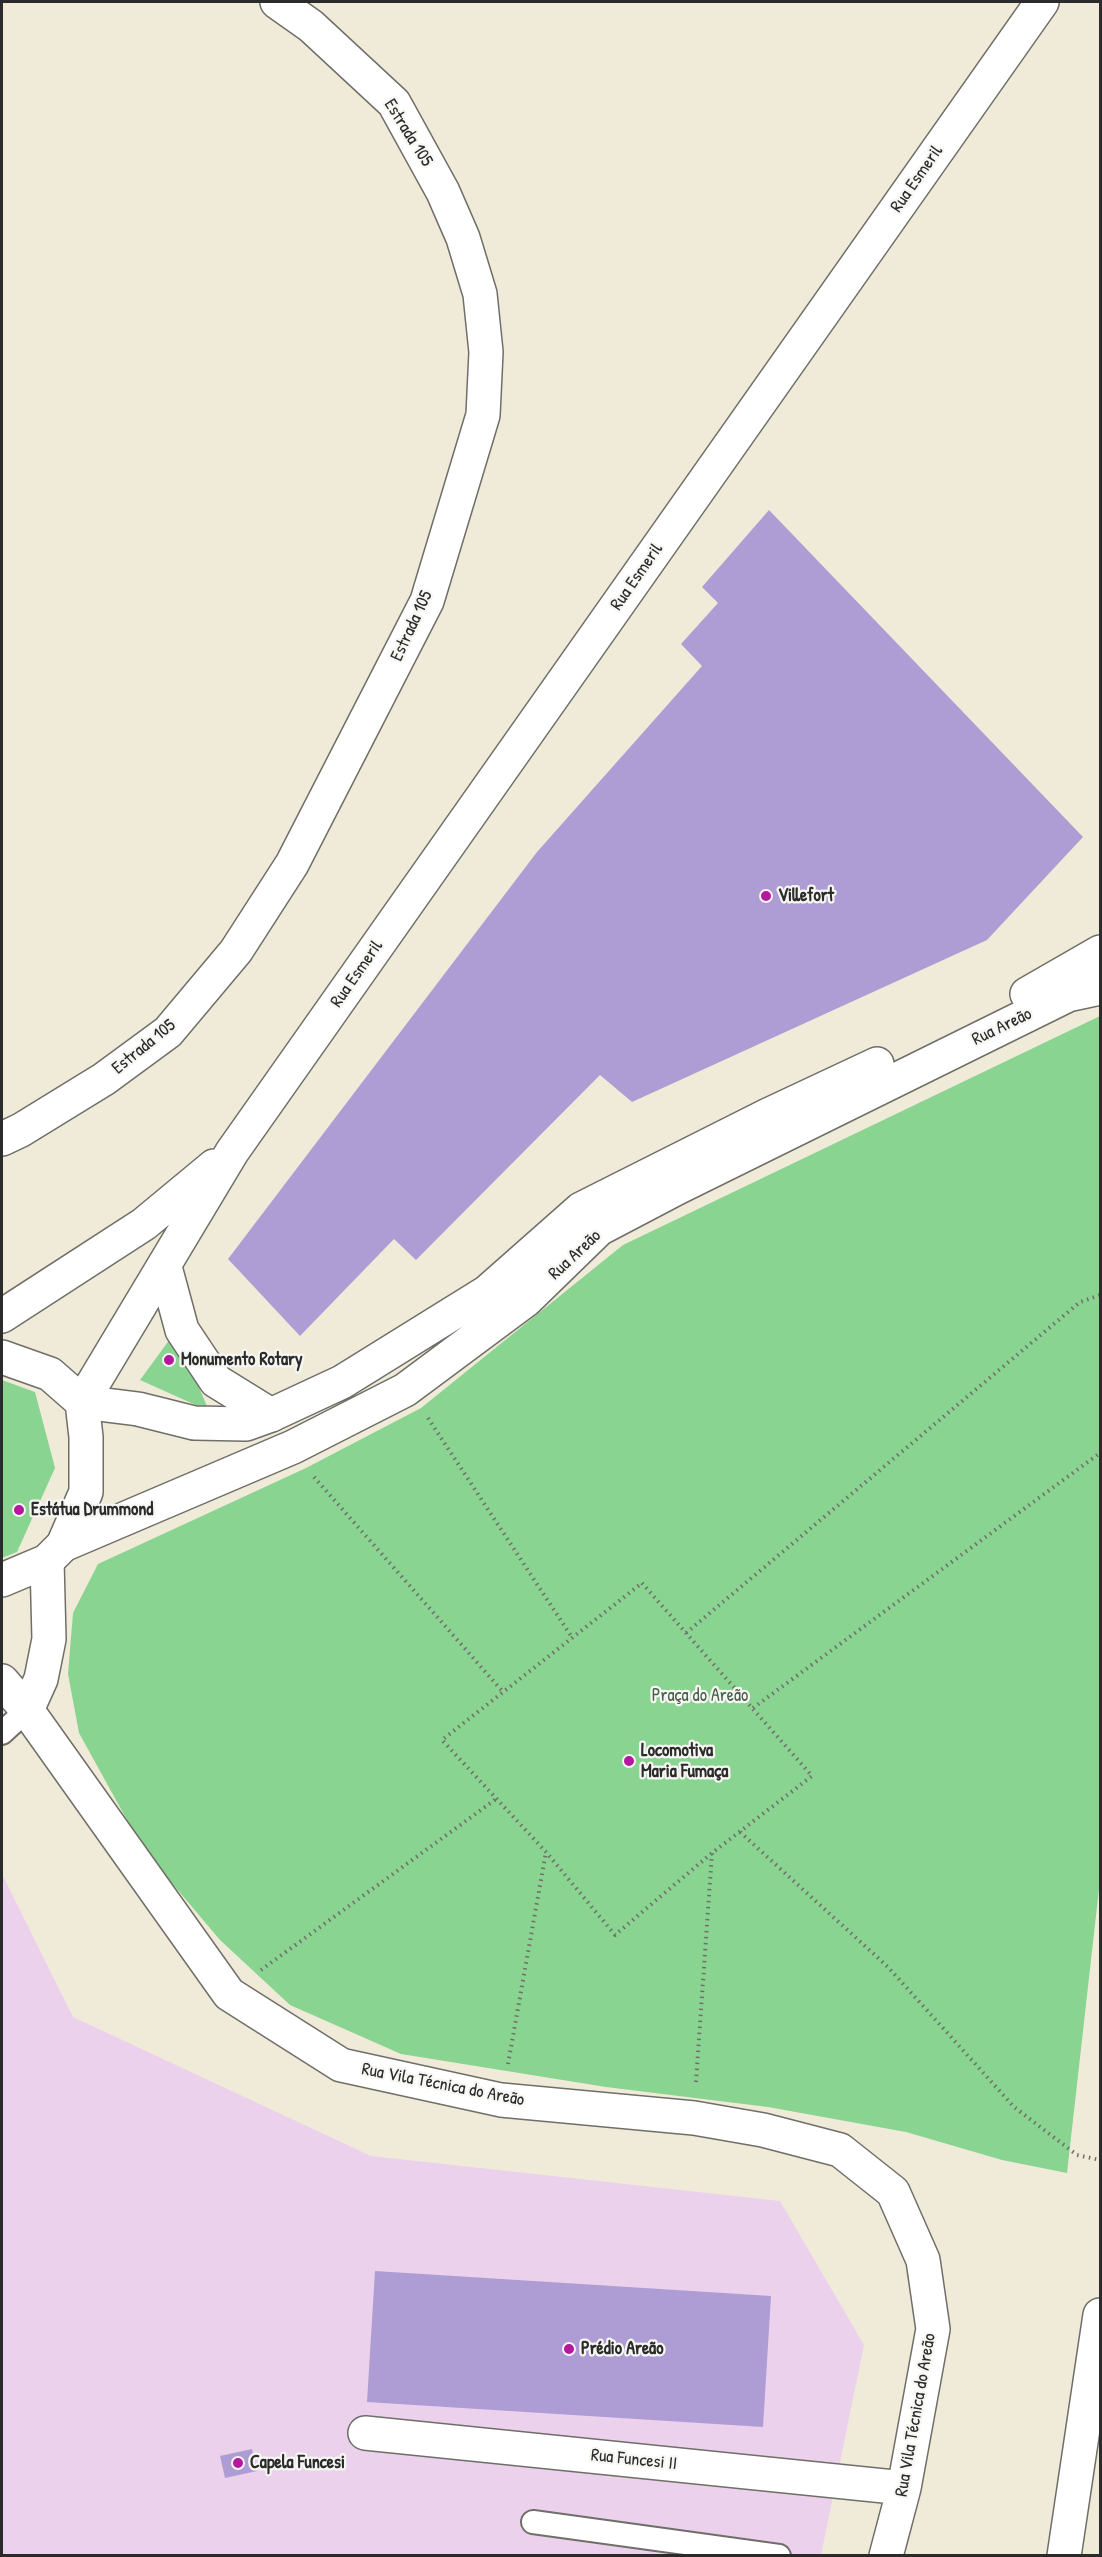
<!DOCTYPE html>
<meta charset="utf-8">
<style>
body{margin:0}
#map{position:relative;width:1102px;height:2557px;overflow:hidden;background:#f0ebd8;font-family:"Patrick Hand",sans-serif}
canvas{display:block}
.frame{position:absolute;inset:0;border:3px solid #2b2b2b;pointer-events:none}
</style>
<div id="map">
<canvas width="1102" height="2557"></canvas>
<div class="frame"></div>
</div>
<script>
const g = document.querySelector('canvas').getContext('2d');
g.lineJoin = 'round';
function fillPath(path, color) {
  g.fillStyle = color;
  g.fill(path, 'evenodd');
}
function poly(rows) {
  const path = new Path2D();
  for (const r of rows) {
    path.moveTo(r[0], r[1]);
    for (let i = 2; i < r.length; i += 2) path.lineTo(r[i], r[i + 1]);
  }
  return path;
}
function stroke(path, color, width, dash) {
  g.strokeStyle = color;
  g.lineWidth = width;
  g.lineCap = dash ? 'butt' : 'round';
  g.setLineDash(dash || []);
  g.stroke(path);
}
function write(font, color, halo, rows, align = 'center') {
  g.font = font + ' "Patrick Hand",sans-serif';
  g.lineWidth = 4.5;
  g.setLineDash([]);
  g.textBaseline = 'middle';
  g.strokeStyle = halo;
  g.fillStyle = color;
  for (const [text, x, y, turn = 0] of rows) {
    g.save();
    g.translate(x, y);
    g.rotate((+turn || 0) * Math.PI / 180);
    g.textAlign = isNaN(turn) ? turn : align;
    if (halo) g.strokeText(text, 0, 0);
    g.fillText(text, 0, 0);
    g.restore();
  }
}
fillPath(poly([
 [2,1874,73,2017,371,2156,780,2201,864,2345,821,2555,2,2555]
]), '#ebd1eb');
fillPath(poly([
 [1100,1016,1100,1880,1067,2173,1002,2160,906,2132,768,2107,606,2087,401,2054,290,2005,220,1940,143,1849,79,1733,68,1674,73,1613,98,1564,306,1468,421,1408,623,1245],
 [170,1339,198,1385,209,1411,140,1380],
 [2,1380,35,1392,55,1468,17,1552,2,1558]
]), '#89d490');
fillPath(poly([
 [769,510,1083,837,987,940,632,1102,600,1075,416,1260,394,1239,300,1336,228,1259,537,852,702,666,681,644,718,603,702,587],
 [375,2271,771,2296,763,2427,367,2402],
 [252,2449,257,2471,225,2478,220,2456]
]), '#ae9dd4');
const service = poly([
 [2,1733,27,1710],
 [533,2522,779,2556]
]);
const minor = poly([
 [2,1681,27,1710,229,1994,341,2065,501,2100,694,2118,763,2130,840,2150,893,2192,923,2260,933,2329,904,2488,886,2556],
 [27,1710,41,1679,49,1639,47,1561],
 [365,2433,904,2488]
]);
const tertiary = poly([
 [1027,994,1100,952],
 [82,1402,138,1409,194,1423,246,1424,271,1415,342,1382,487,1292,581,1209,766,1116,877,1064],
 [63,1545,293,1447,405,1390,526,1300,599,1229,679,1187,1068,995,1100,988],
 [1064,2556,1100,2315]
]);
const secondary = poly([
 [2,1139,21,1130,104,1079,168,1032,236,951,292,864,427,601,483,415,486,352,480,294,463,238,443,192,394,103,311,26,277,2],
 [165,1267,182,1330,216,1381,271,1415],
 [2,1316,144,1224,214,1166],
 [2,1357,50,1374,82,1402,86,1437,86,1492,63,1545,47,1561,2,1580],
 [82,1402,232,1152,1042,2]
]);
stroke(service, '#706e68', 26);
stroke(minor, '#706e68', 36);
stroke(tertiary, '#706e68', 36);
stroke(secondary, '#706e68', 36);
stroke(poly([
 [428,1418,573,1639],
 [314,1477,504,1693],
 [642,1583,812,1776,712,1853,615,1935,546,1852,442,1740,642,1583],
 [686,1633,1080,1302,1100,1295],
 [753,1708,1100,1453],
 [740,1832,888,1967,1014,2107,1077,2155,1100,2160],
 [261,1970,496,1799],
 [508,2064,546,1852],
 [696,2082,712,1853]
]), '#706e68', 4, [1.5, 4.5]);
stroke(service, '#fff', 22);
stroke(minor, '#fff', 33);
stroke(tertiary, '#fff', 33);
stroke(secondary, '#fff', 33);
for (const [x, y, r, color] of [
 [766,896,6,"#b5179e"],
 [169,1360,6,"#b5179e"],
 [19,1510,6,"#b5179e"],
 [629,1761,6,"#b5179e"],
 [569,2349,6,"#b5179e"],
 [238,2463,6,"#b5179e"]
]) {
  const dot = new Path2D();
  dot.arc(x, y, r, 0, 2 * Math.PI);
  g.fillStyle = color;
  g.fill(dot);
  stroke(dot, '#f6f6f2', 2);
}
write('18px', '#2b2b2b', '#f6f6f2', [
 ["Estrada 105",408,133,58],
 ["Rua Esmeril",917,179,-55],
 ["Rua Esmeril",637,577,-55],
 ["Estrada 105",412,626,-65],
 ["Rua Esmeril",357,974,-55],
 ["Rua Areão",1002,1027,-26],
 ["Estrada 105",144,1047,-39],
 ["Rua Areão",575,1255,-43],
 ["Rua Vila Técnica do Areão",443,2085,11],
 ["Rua Vila Técnica do Areão",916,2415,-80],
 ["Rua Funcesi II",634,2460,6]
]);
write('bold 18px', '#2b2b2b', '#f6f6f2', [
 ["Villefort",778,896],
 ["Monumento Rotary",181,1360],
 ["Estátua Drummond",31,1510],
 ["Locomotiva",641,1751],
 ["Maria Fumaça",641,1772],
 ["Prédio Areão",581,2349],
 ["Capela Funcesi",250,2463]
], 'left');
write('18px', '#475e49', '#f6f6f2', [
 ["Praça do Areão",700,1696]
]);
</script>
